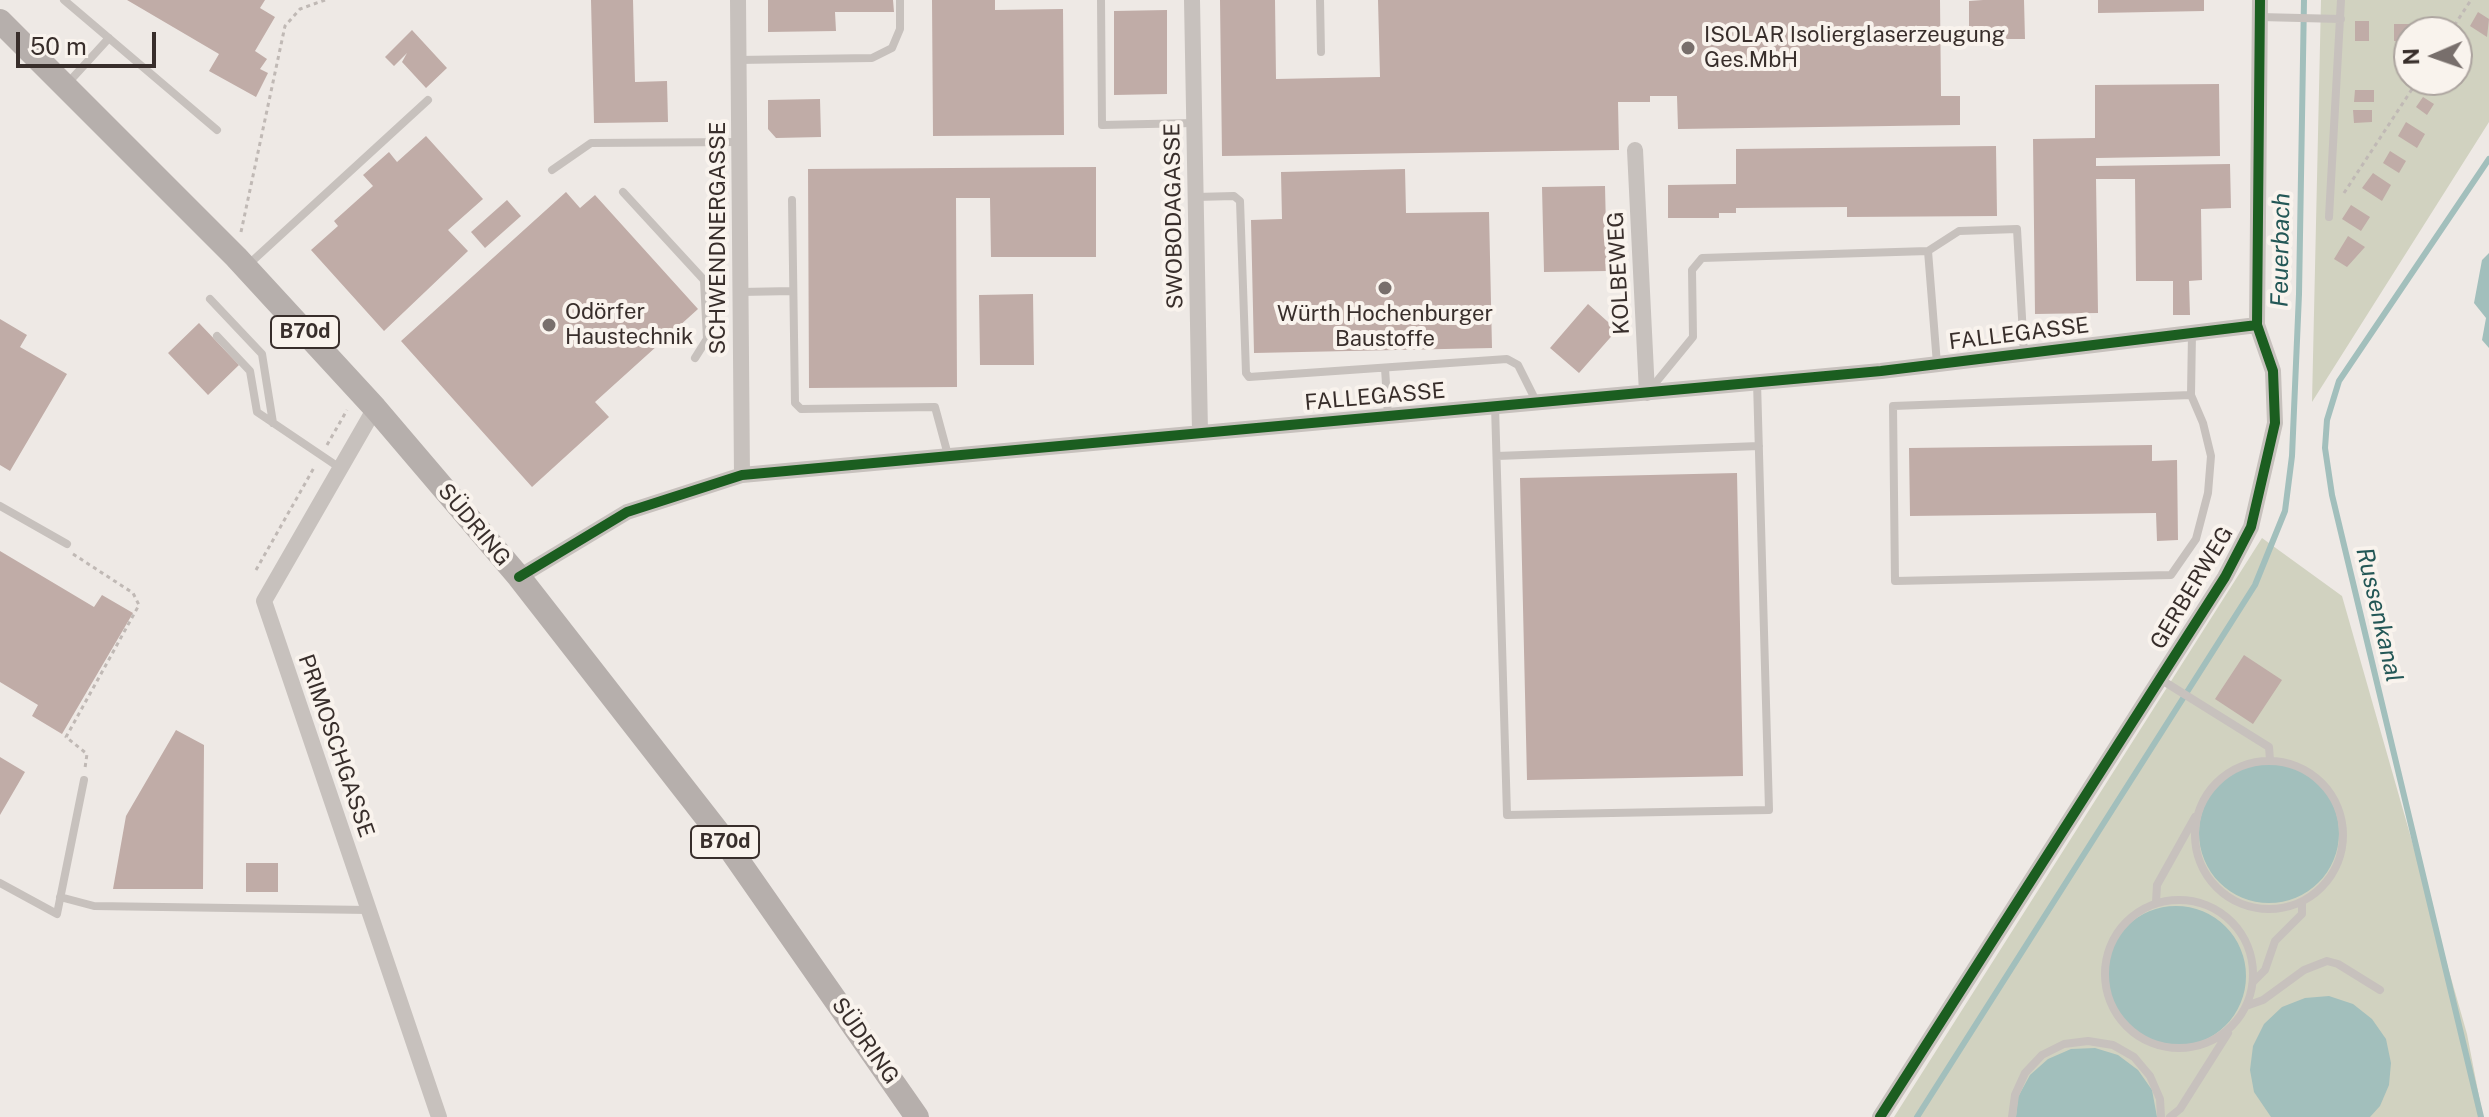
<!DOCTYPE html>
<meta charset="utf-8">
<style>
body{margin:0}
#map{position:relative;width:2489px;height:1117px;overflow:hidden;background:#eee9e5;font-family:"Public Sans",sans-serif}
canvas{display:block}
.north{position:absolute;left:2393px;top:16px;width:80px;height:80px;box-sizing:border-box;background:#f9f3ed;border:2px solid #aca49f;border-radius:50%;rotate:268deg;font-size:22px;font-weight:700;line-height:32px;text-align:center;color:#382e2b}
.north::after{content:'';display:block;margin:auto;width:28px;height:36px;background:#786f6c;clip-path:polygon(50% 0,100% 100%,50% 72%,0 100%)}
.scale{position:absolute;left:16px;top:32px;width:140px;height:36px;box-sizing:border-box;border:4px solid #382e2b;border-top:0;padding-left:10px;font-size:24px;line-height:28px;white-space:nowrap;color:#382e2b;-webkit-text-stroke:6px #f9f3ed;paint-order:stroke}
</style>
<div id="map">
<canvas width="2489" height="1117"></canvas>
<div class="north">N</div>
<div class="scale">50 m</div>
</div>
<script>
const g = document.querySelector('canvas').getContext('2d');
g.lineJoin = 'round';
function fillPath(path, color) {
  g.fillStyle = color;
  g.fill(path, 'evenodd');
}
function poly(rows) {
  const path = new Path2D();
  for (const r of rows) {
    if (r.length === 3) {
      path.moveTo(r[0] + r[2], r[1]);
      path.arc(r[0], r[1], r[2], 0, 2 * Math.PI);
      continue;
    }
    path.moveTo(r[0], r[1]);
    for (let i = 2; i < r.length; i += 2) path.lineTo(r[i], r[i + 1]);
  }
  return path;
}
function stroke(path, color, width, dash) {
  g.strokeStyle = color;
  g.lineWidth = width;
  g.lineCap = dash ? 'butt' : 'round';
  g.setLineDash(dash || []);
  g.stroke(path);
}
function write(font, color, halo, rows, align = 'center') {
  g.font = font + ' "Public Sans",sans-serif';
  g.lineWidth = 8;
  g.setLineDash([]);
  g.textBaseline = 'middle';
  g.strokeStyle = halo;
  g.fillStyle = color;
  for (const [text, x, y, turn = 0] of rows) {
    g.save();
    g.translate(x, y);
    g.rotate((+turn || 0) * Math.PI / 180);
    g.textAlign = isNaN(turn) ? turn : align;
    if (halo) g.strokeText(text, 0, 0);
    g.fillText(text, 0, 0);
    g.restore();
  }
}
fillPath(poly([
 [2321,0,2489,0,2489,122,2312,402],
 [2409,32,2457,32,2457,80,2409,80],
 [2262,538,2342,596,2467,1034,2483,1117,1894,1117]
]), '#d1d2c0');
fillPath(poly([
 [2489,253,2489,348,2482,340,2486,318,2474,303,2482,260],
 [2269,833,70],
 [2176,976,70],
 [2329,996,2353,1004,2372,1019,2386,1039,2391,1063,2389,1085,2380,1106,2370,1117,2271,1117,2254,1092,2250,1070,2253,1046,2264,1024,2282,1007,2305,998],
 [2095,1048,2118,1055,2138,1070,2152,1090,2157,1117,2016,1117,2018,1097,2030,1075,2048,1059,2071,1049]
]), '#a2bfbc');
stroke(poly([
 [1917,1117,2255,585,2285,511,2292,456,2299,294,2304,0],
 [2481,1117,2332,495,2325,448,2327,420,2339,381,2489,159]
]), '#a2bfbc', 6);
fillPath(poly([
 [127,0,265,0,260,8,275,17,255,51,267,59,260,69,268,73,256,97,209,71,219,54],
 [591,0,633,0,635,82,667,81,668,122,594,123],
 [768,0,893,0,894,12,835,12,836,31,768,32],
 [932,0,995,0,995,10,1063,9,1064,135,933,136],
 [1220,0,1275,0,1276,79,1380,77,1378,0,1940,0,1941,96,1960,96,1960,125,1678,129,1677,96,1650,96,1650,102,1618,102,1619,150,1222,156],
 [1983,0,2024,0,2025,39,1969,39,1969,1],
 [2098,0,2204,0,2204,11,2098,13],
 [1167,10,1167,94,1114,95,1114,11],
 [2478,12,2489,19,2487,37,2470,26],
 [2355,21,2369,21,2369,41,2355,41],
 [2394,24,2414,24,2409,41,2394,41],
 [412,30,447,68,426,88,402,62,407,53,394,66,385,57],
 [2457,46,2473,56,2465,70,2457,66],
 [2396,54,2408,54,2408,64,2396,64],
 [2219,84,2220,156,2096,158,2096,166,2230,164,2231,208,2201,209,2202,280,2189,281,2190,315,2173,315,2173,281,2136,281,2135,179,2096,179,2098,313,2035,314,2033,139,2095,138,2095,85],
 [2355,90,2374,90,2374,102,2354,102],
 [2423,97,2434,104,2427,115,2416,107],
 [820,99,821,137,776,138,768,129,768,100],
 [2353,110,2372,110,2372,122,2354,123],
 [2406,122,2425,134,2417,148,2398,136],
 [426,136,483,199,448,230,468,251,384,331,311,250,338,226,334,221,373,186,363,175,389,152,397,162],
 [1996,146,1997,216,1847,217,1847,207,1736,208,1736,213,1719,213,1719,218,1668,218,1668,185,1736,184,1736,149],
 [2390,151,2406,161,2399,173,2383,163],
 [1096,167,1096,257,991,257,990,198,956,198,957,387,809,388,808,169],
 [1405,169,1406,213,1489,212,1492,348,1254,353,1251,220,1282,219,1281,172],
 [2373,173,2391,185,2382,201,2362,188],
 [1605,186,1607,271,1544,272,1542,187],
 [566,192,580,208,595,195,698,309,595,402,609,417,532,487,401,341],
 [507,200,521,216,485,248,471,232],
 [2351,205,2370,217,2361,231,2342,219],
 [2348,236,2365,247,2347,267,2334,259],
 [1033,294,1034,365,980,365,979,295],
 [1588,304,1617,330,1579,373,1550,348],
 [0,319,27,335,20,347,67,374,10,471,0,465],
 [199,323,239,365,208,395,168,353],
 [2152,445,2152,461,2177,460,2178,540,2157,541,2156,513,1910,516,1909,448],
 [1737,473,1743,776,1527,780,1520,478],
 [0,551,94,607,102,595,133,613,62,734,32,716,38,705,0,682],
 [2244,655,2282,680,2253,724,2215,699],
 [176,730,204,745,203,889,113,889,126,816],
 [0,757,25,772,0,815],
 [246,863,278,863,278,892,246,892]
]), '#c0aca7');
stroke(poly([
 [2450,32,2471,0],
 [2344,193,2418,80],
 [241,232,285,26,300,9,325,0],
 [327,445,347,410],
 [73,554,133,593,139,605,66,737,87,754,85,768],
 [256,570,315,466]
]), '#c0b9b5', 3, [4, 4]);
stroke(poly([
 [64,0,217,130],
 [1101,0,1102,125,1194,123],
 [1320,0,1321,52],
 [2260,17,2341,19],
 [738,60,872,58,892,48,900,29,900,0],
 [67,84,109,38],
 [552,170,591,143,739,142],
 [623,192,704,280,707,339,695,358],
 [1196,197,1234,196,1240,201,1246,373,1249,377,1507,359,1518,365,1537,403],
 [792,200,795,403,801,409,935,407,948,455],
 [2329,217,2341,0],
 [1928,251,1937,364],
 [249,264,428,100],
 [741,292,793,291],
 [210,299,262,354,273,423],
 [217,336,250,371,257,412,340,468],
 [1385,368,1388,416],
 [1648,392,1693,337,1692,270,1702,258,1928,251,1959,231,2017,229,2024,353],
 [2191,395,1893,406,1895,581,2171,575,2196,539,2208,493,2211,456,2203,423,2191,395,2192,333],
 [1495,406,1507,815,1769,810,1757,382],
 [1497,456,1759,446],
 [0,506,67,544],
 [2160,679,2269,747,2270,760],
 [2269,835,74],
 [0,883,57,914,84,780],
 [60,897,94,906,368,910],
 [2179,974,74],
 [2156,902,2157,885,2195,817],
 [2253,982,2265,970,2275,941,2302,914,2302,902],
 [2246,1006,2263,1000,2304,970,2327,961,2338,964,2380,990],
 [2012,1117,2015,1095,2025,1073,2042,1055,2064,1044,2088,1041,2113,1045,2134,1057,2150,1076,2160,1099,2161,1117],
 [2170,1117,2180,1109,2228,1033]
]), '#c7c1bd', 8);
stroke(poly([
 [738,0,742,475],
 [1192,0,1200,432],
 [1635,150,1647,393],
 [375,408,264,601,439,1117],
 [519,577,627,512,742,475,1881,371,2257,325],
 [1880,1117,2225,577,2251,527,2275,423,2273,371,2257,325,2260,0]
]), '#c7c1bd', 16);
stroke(poly([
 [0,21,236,257,375,408,519,577,721,836,917,1117]
]), '#b6afac', 24);
stroke(poly([
 [519,577,627,512,742,475,1881,371,2257,325],
 [1880,1117,2225,577,2251,527,2275,423,2273,371,2257,325,2260,0]
]), '#1b5e20', 10);
for (const [x, y, r, color] of [
 [1688,48,8,"#786f6c"],
 [1385,288,8,"#786f6c"],
 [549,325,8,"#786f6c"]
]) {
  const dot = new Path2D();
  dot.arc(x, y, r, 0, 2 * Math.PI);
  g.fillStyle = color;
  g.fill(dot);
  stroke(dot, '#f9f3ed', 3);
}
for (const [x, y, w] of [
 [305,332,68],
 [725,842,68]
]) {
  const box = new Path2D();
  box.roundRect(x - w / 2, y - 16, w, 32, 6);
  g.fillStyle = '#f9f3ed';
  g.fill(box);
  stroke(box, '#382e2b', 2);
}
write('bold 20px', '#382e2b', null, [
 ["B70d",305,332],
 ["B70d",725,842]
]);
write('22px', '#382e2b', '#f9f3ed', [
 ["ISOLAR Isolierglaserzeugung",1704,35],
 ["Ges.MbH",1704,60],
 ["Odörfer",565,312],
 ["Haustechnik",565,337],
 ["Würth Hochenburger",1385,314,"center"],
 ["Baustoffe",1385,339,"center"]
], 'left');
write('22px', '#382e2b', '#f9f3ed', [
 ["SWOBODAGASSE",1174,216,-91],
 ["SCHWENDNERGASSE",718,238,-90],
 ["KOLBEWEG",1619,273,-93],
 ["FALLEGASSE",2019,334,-7],
 ["FALLEGASSE",1375,397,-5],
 ["SÜDRING",474,525,50],
 ["GERBERWEG",2192,588,-59],
 ["PRIMOSCHGASSE",336,746,71],
 ["SÜDRING",865,1041,55]
]);
write('italic 24px', '#235756', '#f9f3ed', [
 ["Feuerbach",2281,250,-89],
 ["Russenkanal",2379,615,77]
]);
</script>
